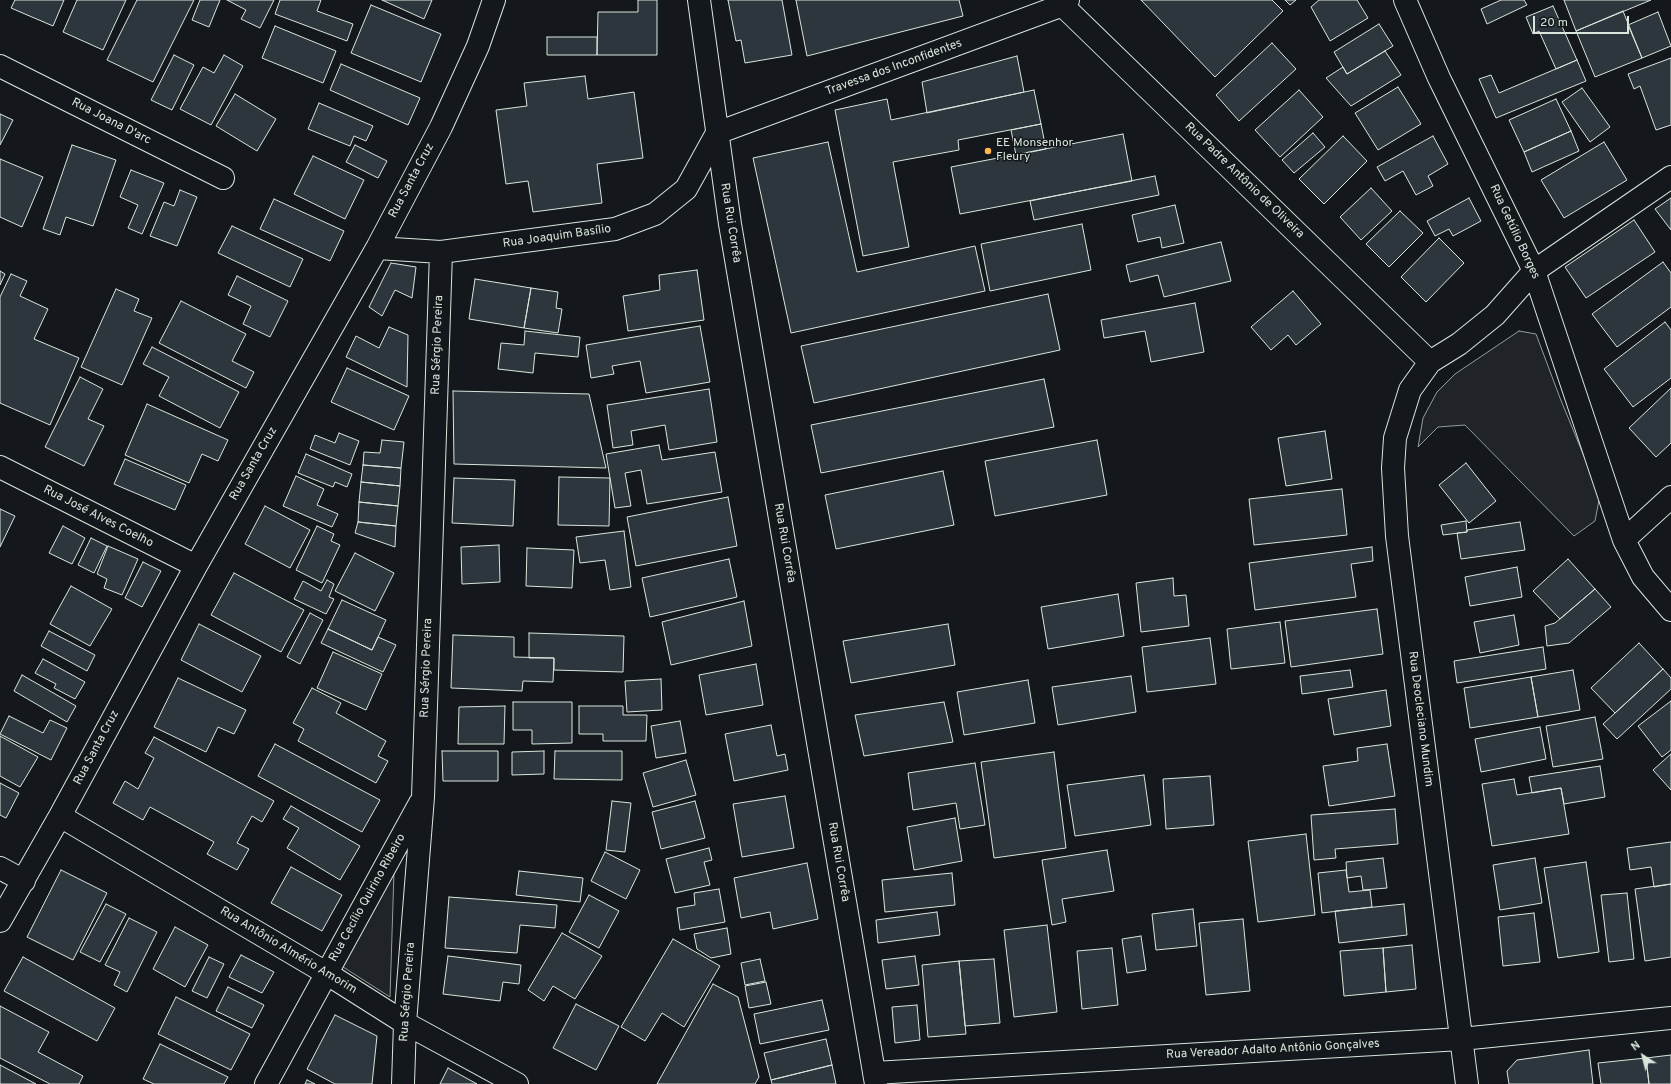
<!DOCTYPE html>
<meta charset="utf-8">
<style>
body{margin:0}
#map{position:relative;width:1671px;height:1084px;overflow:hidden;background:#14181c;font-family:Overpass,sans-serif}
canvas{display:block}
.north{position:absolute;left:1623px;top:1036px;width:40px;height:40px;-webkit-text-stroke:3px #14181c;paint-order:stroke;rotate:324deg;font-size:11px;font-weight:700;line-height:16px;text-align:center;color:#d8e6dc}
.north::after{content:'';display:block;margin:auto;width:14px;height:18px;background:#d8e6dc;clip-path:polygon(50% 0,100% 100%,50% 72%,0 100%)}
.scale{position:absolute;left:1533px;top:16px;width:96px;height:18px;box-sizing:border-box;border:2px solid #d8e6dc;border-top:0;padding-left:5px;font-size:12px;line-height:14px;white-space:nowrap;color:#d8e6dc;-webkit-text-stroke:3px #14181c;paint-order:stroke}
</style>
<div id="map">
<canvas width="1671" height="1084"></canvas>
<div class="north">N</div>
<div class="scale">20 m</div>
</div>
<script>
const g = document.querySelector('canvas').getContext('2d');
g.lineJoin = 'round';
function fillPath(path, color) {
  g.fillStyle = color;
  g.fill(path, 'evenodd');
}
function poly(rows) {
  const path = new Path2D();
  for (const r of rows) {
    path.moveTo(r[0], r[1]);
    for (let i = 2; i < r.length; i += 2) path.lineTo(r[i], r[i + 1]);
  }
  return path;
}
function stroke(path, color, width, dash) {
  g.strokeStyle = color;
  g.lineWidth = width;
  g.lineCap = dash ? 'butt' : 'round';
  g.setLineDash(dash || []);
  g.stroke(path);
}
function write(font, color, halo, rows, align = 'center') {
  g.font = font + ' Overpass,sans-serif';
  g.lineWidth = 3;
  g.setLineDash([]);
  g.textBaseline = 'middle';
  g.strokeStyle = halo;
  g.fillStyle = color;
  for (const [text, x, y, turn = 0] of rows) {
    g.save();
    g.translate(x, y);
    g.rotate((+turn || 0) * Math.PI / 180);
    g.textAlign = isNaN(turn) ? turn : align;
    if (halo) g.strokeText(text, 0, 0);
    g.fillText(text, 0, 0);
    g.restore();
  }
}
const green = poly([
 [1519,331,1536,334,1560,398,1600,495,1595,521,1574,536,1465,425,1438,427,1418,447,1423,418,1437,392,1455,374,1519,331],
 [394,872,390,997,340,965,394,872]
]);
fillPath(green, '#202428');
stroke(green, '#939e99', 1);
const building = poly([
 [15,0,64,0,53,26,11,8,15,0],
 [77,0,126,0,103,50,63,32,77,0],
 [137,0,194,0,153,82,107,60,137,0],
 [200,0,220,0,209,27,192,20,200,0],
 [227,0,274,0,260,28,241,19,246,10,227,0],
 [280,0,321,0,317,11,353,24,347,41,275,14,280,0],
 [382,0,432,0,424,19,382,0],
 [638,0,657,0,657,55,597,55,598,12,638,12,638,0],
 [728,0,782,0,792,55,745,63,741,40,736,41,728,0],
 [796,0,959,0,963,16,807,56,796,0],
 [1141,0,1272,0,1283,11,1215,77,1141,0],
 [1285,0,1296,0,1290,5,1285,0],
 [1319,0,1357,0,1368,18,1330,41,1311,7,1319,0],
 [1501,0,1524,0,1527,5,1487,24,1481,9,1501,0],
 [1564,0,1651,0,1576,31,1564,0],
 [371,5,441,34,421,82,351,53,371,5],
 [1553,6,1577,60,1556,69,1539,31,1533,34,1526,17,1553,6],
 [1623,11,1642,58,1595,77,1576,31,1623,11],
 [1658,12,1671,46,1642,58,1628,25,1658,12],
 [1379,24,1393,46,1347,74,1334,52,1379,24],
 [275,26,336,51,323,83,262,58,275,26],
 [547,37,597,37,597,55,547,55,547,37],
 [1272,43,1296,69,1239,121,1216,95,1272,43],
 [1385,51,1401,75,1351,106,1326,78,1343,67,1347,74,1385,51],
 [174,55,194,65,172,110,151,100,174,55],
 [224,55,243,66,211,125,180,109,203,67,214,73,224,55],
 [1017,56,1024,92,927,113,922,82,1017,56],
 [1671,58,1671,125,1656,130,1640,86,1634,89,1628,74,1671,58],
 [1577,60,1586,81,1496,118,1479,79,1491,75,1499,93,1577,60],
 [341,64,420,98,408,125,330,90,341,64],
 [585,76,588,99,634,92,643,158,597,164,602,203,533,212,528,181,506,184,496,110,527,106,524,83,585,76],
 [1398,87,1421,124,1378,150,1355,113,1398,87],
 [1582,88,1610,127,1590,142,1562,102,1582,88],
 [1034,90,1041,124,958,140,959,150,893,162,909,247,863,256,835,110,887,99,891,120,1034,90],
 [1299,90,1323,117,1280,157,1255,130,1299,90],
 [235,94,276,119,257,151,216,126,235,94],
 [1556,99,1571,131,1524,152,1509,120,1556,99],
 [319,103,373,126,366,141,354,136,350,146,308,129,319,103],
 [0,114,13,120,0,145,0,114],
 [1041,124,1046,149,1016,155,1011,130,1041,124],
 [1571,131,1579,151,1532,172,1524,152,1571,131],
 [1313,133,1325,147,1294,173,1282,160,1313,133],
 [1123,134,1132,181,960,214,951,167,1123,134],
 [1343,136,1367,161,1324,204,1299,179,1343,136],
 [1433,136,1448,164,1428,176,1433,186,1416,195,1403,171,1385,181,1377,167,1433,136],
 [828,142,857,272,975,246,985,291,791,333,753,158,828,142],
 [1604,142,1627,180,1564,218,1541,180,1604,142],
 [72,145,116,160,93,226,66,217,60,235,43,229,72,145],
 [355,145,387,161,378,178,346,162,355,145],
 [313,156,364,180,345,219,294,194,313,156],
 [0,159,43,177,22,227,0,217,0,159],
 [131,170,164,183,142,234,128,228,138,205,120,197,131,170],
 [1155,176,1159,195,1034,220,1030,201,1155,176],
 [1371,188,1392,211,1361,240,1340,217,1371,188],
 [180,190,197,197,177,246,150,236,164,202,174,206,180,190],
 [1469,198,1481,221,1453,236,1449,229,1435,236,1427,221,1469,198],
 [1671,198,1671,230,1655,209,1671,198],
 [274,199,344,231,330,261,260,229,274,199],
 [1175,205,1184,243,1162,248,1160,237,1138,242,1132,215,1175,205],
 [1400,211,1423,233,1389,267,1366,244,1400,211],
 [1634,220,1655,252,1586,298,1565,267,1634,220],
 [1082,224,1091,270,990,291,981,244,1082,224],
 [232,226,303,259,290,287,218,253,232,226],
 [1439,238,1464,263,1426,302,1401,277,1439,238],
 [1221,242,1231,281,1164,297,1158,275,1130,282,1126,265,1221,242],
 [1663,262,1671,273,1671,307,1617,347,1592,314,1663,262],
 [391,263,416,267,412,298,395,290,382,316,369,307,391,263],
 [697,270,704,320,628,331,623,296,660,290,659,275,697,270],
 [0,271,5,274,0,285,0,271],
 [11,274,27,281,20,296,48,309,34,339,79,358,50,425,0,403,0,297,11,274],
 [237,276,288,301,270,337,243,324,251,306,228,295,237,276],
 [475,279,531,288,524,328,469,319,475,279],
 [531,288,558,292,556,308,562,309,558,333,524,328,531,288],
 [116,289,139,299,134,311,152,318,122,385,81,367,116,289],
 [1293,291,1321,324,1296,345,1288,335,1271,350,1251,327,1293,291],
 [1048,294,1060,350,814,403,801,346,1048,294],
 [181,301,246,334,232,361,254,372,246,388,159,343,181,301],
 [1195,303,1204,352,1151,362,1145,331,1104,338,1101,320,1195,303],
 [1665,322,1671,330,1671,378,1633,407,1604,369,1665,322],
 [700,326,710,382,646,393,640,361,612,366,614,374,591,378,586,345,700,326],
 [389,327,408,335,407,387,346,357,356,336,379,348,389,327],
 [525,331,580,337,578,357,535,353,533,373,498,369,501,343,524,345,525,331],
 [152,347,239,392,220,428,159,396,169,377,143,364,152,347],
 [347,368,409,396,394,430,331,402,347,368],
 [80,377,103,389,88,419,104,426,84,466,45,447,80,377],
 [1044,379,1054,427,821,473,811,425,1044,379],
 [1671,388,1671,443,1656,457,1629,428,1671,388],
 [709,389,717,442,669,450,665,425,631,431,633,445,613,448,607,405,709,389],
 [453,391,589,394,606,468,454,464,453,391],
 [147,404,228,440,218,461,202,454,189,483,125,455,147,404],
 [1325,431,1332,479,1286,486,1278,438,1325,431],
 [339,433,359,441,350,465,310,449,315,435,335,443,339,433],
 [382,440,404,442,401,468,363,465,364,452,380,453,382,440],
 [1097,440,1107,495,995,516,985,461,1097,440],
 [659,445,662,460,715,452,722,492,647,504,641,470,625,473,631,506,615,508,606,454,659,445],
 [306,454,352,474,347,487,335,482,333,487,298,473,306,454],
 [125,459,186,485,175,510,114,484,125,459],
 [1466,463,1496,501,1469,523,1439,485,1466,463],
 [363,465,401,468,400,486,361,482,363,465],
 [943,471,954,525,836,549,825,495,943,471],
 [296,476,324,489,317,505,338,514,332,527,283,506,296,476],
 [559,477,610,478,609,526,558,525,559,477],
 [454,478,515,480,513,526,452,523,454,478],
 [361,482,400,486,398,506,359,502,361,482],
 [1342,489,1347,535,1254,545,1249,499,1342,489],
 [728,497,737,546,636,566,627,517,728,497],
 [359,502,398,506,396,526,358,522,359,502],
 [265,506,310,530,290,568,245,544,265,506],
 [0,509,15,516,0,547,0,509],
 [1466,521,1467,532,1443,535,1441,525,1466,521],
 [358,522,396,526,395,547,355,533,358,522],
 [1520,522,1525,550,1461,559,1457,533,1467,532,1467,530,1520,522],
 [63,526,85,538,72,564,49,553,63,526],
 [317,526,334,534,331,541,340,545,322,583,296,570,317,526],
 [624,531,631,587,610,590,605,560,580,563,576,537,624,531],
 [91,538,107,546,94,573,78,565,91,538],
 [499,545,500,582,462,584,461,547,499,545],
 [108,546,138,559,122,595,104,588,107,579,97,574,108,546],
 [1372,547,1373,561,1351,564,1356,597,1255,610,1249,563,1372,547],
 [527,548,574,550,572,588,526,586,527,548],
 [355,553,394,573,375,611,335,591,355,553],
 [729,559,737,597,650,617,642,578,729,559],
 [1568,559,1595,589,1560,619,1533,591,1568,559],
 [143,562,161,571,142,607,125,598,143,562],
 [1517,567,1522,597,1470,606,1465,577,1517,567],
 [234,573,304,610,281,652,211,615,234,573],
 [1173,578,1174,596,1186,595,1189,626,1141,632,1136,583,1173,578],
 [327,580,334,584,329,597,334,599,326,614,294,599,303,581,321,591,327,580],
 [71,586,112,609,90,646,50,624,71,586],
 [1595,589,1611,607,1569,643,1547,646,1545,626,1555,623,1595,589],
 [1118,594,1124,636,1048,649,1041,607,1118,594],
 [342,600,386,620,372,650,328,629,342,600],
 [744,601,752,646,671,665,662,622,744,601],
 [1377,609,1383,654,1291,667,1285,621,1377,609],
 [310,613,323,620,300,664,287,657,310,613],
 [1514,615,1519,645,1480,653,1474,622,1514,615],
 [1280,622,1285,663,1231,669,1227,629,1280,622],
 [199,624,261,656,242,692,181,660,199,624],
 [948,624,955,665,851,683,843,641,948,624],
 [328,629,372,650,378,637,396,645,383,672,321,643,328,629],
 [49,631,95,655,87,671,41,646,49,631],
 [529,633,624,636,623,672,554,670,554,658,529,658,529,633],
 [453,635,514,637,514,657,554,658,553,682,523,681,522,691,451,688,453,635],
 [1210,638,1216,684,1147,692,1142,647,1210,638],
 [1639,643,1663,669,1615,713,1591,688,1639,643],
 [1543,647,1546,669,1457,683,1454,661,1543,647],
 [333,652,382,674,366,710,317,688,333,652],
 [43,659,85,682,75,699,54,688,56,684,35,673,43,659],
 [756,664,763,705,706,715,699,675,756,664],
 [1663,669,1671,678,1671,689,1617,739,1603,724,1663,669],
 [1350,670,1353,687,1302,694,1300,676,1350,670],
 [1573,670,1580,710,1538,717,1531,677,1573,670],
 [22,675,76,706,67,722,14,691,22,675],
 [1131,676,1136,712,1058,725,1052,687,1131,676],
 [1531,677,1538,717,1470,728,1464,688,1531,677],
 [178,678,246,710,234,734,218,727,206,752,154,727,178,678],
 [661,679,662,710,627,712,625,681,661,679],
 [1028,680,1035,723,964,735,957,692,1028,680],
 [312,688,341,703,336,713,386,741,378,756,388,761,376,783,298,741,304,729,293,723,312,688],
 [1386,690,1391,726,1334,735,1328,699,1386,690],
 [1671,701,1671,750,1662,757,1638,726,1671,701],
 [513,702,572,702,572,743,532,744,532,730,513,730,513,702],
 [944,702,953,742,864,756,855,715,944,702],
 [505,706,504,744,458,744,459,707,505,706],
 [579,706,623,706,623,715,647,715,646,741,603,741,603,734,579,734,579,706],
 [9,716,43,733,50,720,67,728,51,760,0,734,9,716],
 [1595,717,1603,759,1553,767,1546,726,1595,717],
 [680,721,686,753,656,758,651,726,680,721],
 [771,725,777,756,785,754,788,770,734,781,725,734,771,725],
 [1540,727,1546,759,1481,772,1475,739,1540,727],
 [0,736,38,757,20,787,0,776,0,736],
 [154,737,274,801,262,822,252,816,237,843,249,849,237,870,207,854,214,842,150,807,143,820,113,803,125,781,138,789,154,758,145,753,154,737],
 [275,744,380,800,362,832,258,776,275,744],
 [1387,744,1395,796,1329,806,1323,766,1358,761,1357,748,1387,744],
 [442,751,498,751,498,781,443,781,442,751],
 [544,751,544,774,512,775,512,752,544,751],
 [555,751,622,751,622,780,554,779,555,751],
 [1054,752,1066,848,994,858,981,762,1054,752],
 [1671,754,1671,790,1653,770,1671,754],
 [686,760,696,795,653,807,643,773,686,760],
 [975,763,985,825,960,829,956,803,913,810,908,773,975,763],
 [1600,766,1605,797,1564,804,1561,788,1532,793,1529,777,1600,766],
 [1144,775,1151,825,1075,836,1067,785,1144,775],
 [1210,776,1214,825,1166,829,1163,779,1210,776],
 [1514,779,1517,795,1561,788,1569,834,1492,846,1482,784,1514,779],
 [0,783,19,793,6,818,0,815,0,783],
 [785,796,794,848,742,857,733,804,785,796],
 [612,801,631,803,625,852,606,850,612,801],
 [695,801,705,838,661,849,652,812,695,801],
 [291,806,360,846,340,880,287,848,299,828,283,819,291,806],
 [1395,809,1398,844,1335,849,1336,858,1314,860,1311,815,1395,809],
 [955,818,962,861,914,870,907,827,955,818],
 [1306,834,1315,915,1258,922,1248,841,1306,834],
 [1671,842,1671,884,1654,887,1651,867,1630,870,1627,848,1671,842],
 [709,848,712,860,704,862,710,885,675,893,666,859,709,848],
 [1107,850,1114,891,1062,899,1066,922,1052,925,1042,860,1107,850],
 [605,852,640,870,626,899,591,881,605,852],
 [1383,858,1387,888,1363,890,1361,876,1347,878,1346,862,1383,858],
 [1535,858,1542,903,1500,910,1493,865,1535,858],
 [1586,862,1599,952,1558,958,1544,868,1586,862],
 [807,863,818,919,773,929,770,912,741,918,734,878,807,863],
 [291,867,342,895,322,931,271,903,291,867],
 [61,870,107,893,73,960,27,937,61,870],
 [1346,870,1349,892,1370,890,1372,907,1322,913,1318,873,1346,870],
 [519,871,583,878,580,902,516,895,519,871],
 [952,873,955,905,885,912,882,880,952,873],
 [1671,884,1671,957,1645,961,1635,889,1671,884],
 [719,889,725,922,680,930,677,908,695,905,694,893,719,889],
 [1627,893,1634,959,1609,962,1601,895,1627,893],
 [589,895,619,911,599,948,569,932,589,895],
 [449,897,557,905,555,928,520,925,517,953,445,948,449,897],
 [106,904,126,914,100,962,80,952,106,904],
 [1404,904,1407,935,1339,943,1335,911,1404,904],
 [1193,909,1197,946,1156,950,1152,914,1193,909],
 [937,912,940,935,878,943,876,920,937,912],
 [1534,913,1540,962,1503,966,1498,917,1534,913],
 [129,918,157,932,127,992,114,985,120,972,105,965,129,918],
 [1243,919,1250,991,1206,995,1199,923,1243,919],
 [1047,925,1057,1012,1014,1017,1004,930,1047,925],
 [175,927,208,945,185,987,153,969,175,927],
 [727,928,731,954,711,958,697,949,694,934,727,928],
 [562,933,602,956,575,999,553,986,544,1001,528,990,562,933],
 [1141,936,1146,970,1127,973,1122,939,1141,936],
 [673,939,720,966,684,1027,662,1013,645,1041,621,1027,673,939],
 [1412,945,1416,989,1386,992,1383,948,1412,945],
 [1112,948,1118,1005,1082,1009,1077,951,1112,948],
 [1383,948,1386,992,1344,996,1340,951,1383,948],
 [241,955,274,972,262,993,229,977,241,955],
 [448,956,521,965,519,984,503,982,500,1001,443,994,448,956],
 [915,956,919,985,886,989,882,960,915,956],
 [23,957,115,1008,97,1041,4,991,23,957],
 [209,957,224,964,207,998,192,991,209,957],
 [760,959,765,981,745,985,741,963,760,959],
 [994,959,1000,1023,965,1026,959,961,994,959],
 [959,961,966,1034,928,1037,922,965,959,961],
 [766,982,771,1004,749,1008,745,986,766,982],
 [713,984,738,997,759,1077,755,1084,657,1084,713,984],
 [228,987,264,1005,252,1028,216,1011,228,987],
 [176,997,250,1034,231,1070,158,1034,176,997],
 [822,1000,829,1030,760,1044,754,1014,822,1000],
 [576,1004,619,1026,596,1070,553,1048,576,1004],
 [917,1005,920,1040,895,1043,892,1007,917,1005],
 [0,1006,49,1032,38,1052,83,1076,79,1084,50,1084,0,1058,0,1006],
 [335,1015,377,1036,372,1084,335,1084,307,1069,335,1015],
 [826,1039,832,1065,771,1080,764,1053,826,1039],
 [160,1044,228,1077,224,1084,154,1084,143,1079,160,1044],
 [1589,1050,1593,1084,1509,1084,1507,1071,1517,1060,1589,1050],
 [1671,1055,1671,1084,1649,1084,1646,1058,1671,1055],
 [1646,1058,1649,1084,1601,1084,1598,1063,1646,1058],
 [0,1065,36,1084,0,1084,0,1065],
 [832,1065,836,1084,772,1084,771,1080,832,1065],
 [448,1068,477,1084,440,1084,448,1068],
 [307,1080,315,1084,305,1084,307,1080]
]);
fillPath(building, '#2c363c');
stroke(building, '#d8e6dc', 1);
const street = poly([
 [699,0,730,224,876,1084],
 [1057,0,1430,362],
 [1405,0,1439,78,1534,271,1624,540,1643,577,1671,610],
 [0,66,223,178],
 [377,248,441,252,615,229,655,214,686,189,717,133,1063,5,1068,0],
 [0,467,196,566],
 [1624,540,1671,497],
 [60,816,326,973,405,1023,517,1084],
 [0,868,24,881],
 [0,921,60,816,196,566,377,248,441,127,478,46,494,0],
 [874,1073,1461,1039,1671,1018],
 [266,1084,420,803],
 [403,1084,405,1023,423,797,441,252],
 [1467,1084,1397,536,1393,468,1395,438,1410,390,1430,362,1459,344,1495,315,1534,271,1671,177]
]);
stroke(street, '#d8e6dc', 24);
stroke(street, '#14181c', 22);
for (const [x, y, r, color] of [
 [988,151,4,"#ffb74d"]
]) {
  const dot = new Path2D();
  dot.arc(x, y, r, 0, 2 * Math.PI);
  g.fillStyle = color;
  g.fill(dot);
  stroke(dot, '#14181c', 1.5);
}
write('12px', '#d8e6dc', '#14181c', [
 ["Travessa dos Inconfidentes",894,68,-20],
 ["Rua Joana D'arc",111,122,27],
 ["Rua Santa Cruz",412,181,-62],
 ["Rua Padre Antônio de Oliveira",1244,181,44],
 ["Rua Rui Corrêa",730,223,81],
 ["Rua Getúlio Borges",1514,232,65],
 ["Rua Joaquim Basílio",557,237,-8],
 ["Rua Sérgio Pereira",438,345,-88],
 ["Rua Santa Cruz",254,464,-60],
 ["Rua José Alves Coelho",98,517,27],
 ["Rua Rui Corrêa",784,543,80],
 ["Rua Sérgio Pereira",427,668,-88],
 ["Rua Deocleciano Mundim",1420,719,83],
 ["Rua Santa Cruz",97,748,-62],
 ["Rua Rui Corrêa",838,862,80],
 ["Rua Cecílio Quirino Ribeiro",368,898,-61],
 ["Rua Antônio Almério Amorim",288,951,31],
 ["Rua Sérgio Pereira",408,992,-86],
 ["Rua Vereador Adalto Antônio Gonçalves",1273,1050,-3]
]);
write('12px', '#d8e6dc', '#14181c', [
 ["EE Monsenhor",996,144],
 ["Fleury",996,158]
], 'left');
</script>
